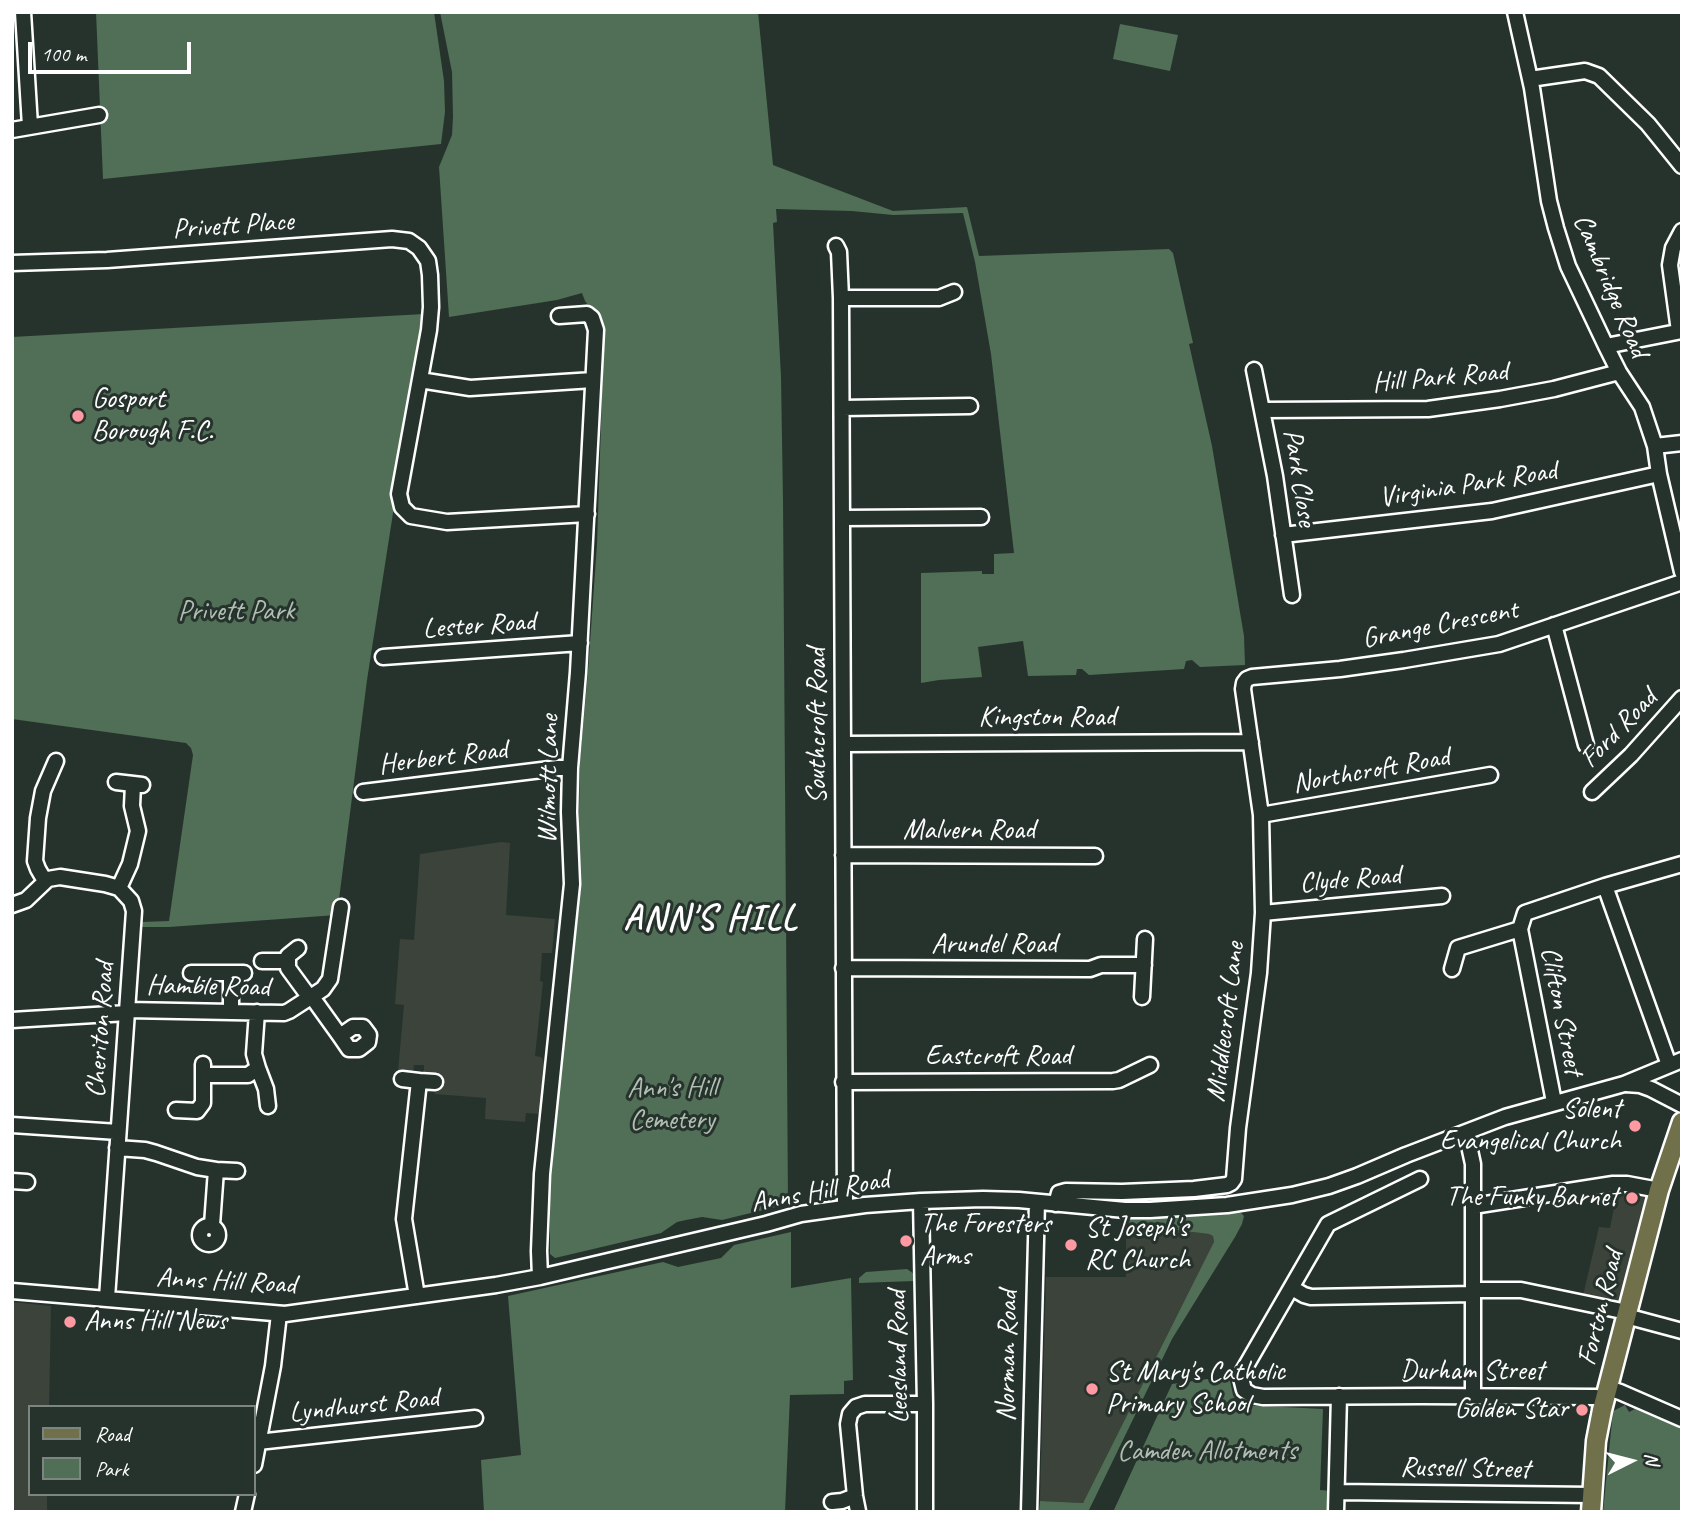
<!DOCTYPE html>
<style>
body{margin:0}
#map{position:relative;width:1694px;height:1524px;overflow:hidden;background:#26332d;font-family:Caveat,sans-serif}
canvas{display:block}
.frame{position:absolute;inset:0;border:14px solid #fff;pointer-events:none}
.legend{position:absolute;left:28px;top:1405px;width:228px;height:91px;box-sizing:border-box;background:#26332d;border:2px solid #7d8581;margin:0;padding:9px 12px;list-style:none;font-size:21px;color:#fff}
.legend li{display:flex;align-items:center;gap:14px;height:35px}
.legend b{width:35px;border:2px solid #7d8581}
.north{position:absolute;left:1596px;top:1426px;width:70px;height:70px;-webkit-text-stroke:5px #26332d;paint-order:stroke;rotate:84deg;font-size:19px;font-weight:700;line-height:28px;text-align:center;color:#fff}
.north::after{content:'';display:block;margin:auto;width:24px;height:32px;background:#fff;clip-path:polygon(50% 0,100% 100%,50% 72%,0 100%)}
.scale{position:absolute;left:28px;top:42px;width:163px;height:32px;box-sizing:border-box;border:4px solid #fff;border-top:0;padding-left:9px;font-size:21px;line-height:24px;white-space:nowrap;color:#fff;-webkit-text-stroke:5px #26332d;paint-order:stroke}
</style>
<div id="map">
<canvas width="1694" height="1524"></canvas>
<div class="frame"></div>
<ul class="legend">
<li><b style="height:9px;background:#70704a"></b>Road</li>
<li><b style="height:19px;background:#516e56"></b>Park</li>
</ul>
<div class="north">N</div>
<div class="scale">100 m</div>
</div>
<script>
const g = document.querySelector('canvas').getContext('2d');
g.lineJoin = 'round';
function fillPath(path, color) {
  g.fillStyle = color;
  g.fill(path, 'evenodd');
}
function poly(rows) {
  const path = new Path2D();
  for (const r of rows) {
    if (r.length === 3) {
      path.moveTo(r[0] + r[2], r[1]);
      path.arc(r[0], r[1], r[2], 0, 2 * Math.PI);
      continue;
    }
    path.moveTo(r[0], r[1]);
    for (let i = 2; i < r.length; i += 2) path.lineTo(r[i], r[i + 1]);
  }
  return path;
}
function stroke(path, color, width, dash) {
  g.strokeStyle = color;
  g.lineWidth = width;
  g.lineCap = dash ? 'butt' : 'round';
  g.setLineDash(dash || []);
  g.stroke(path);
}
function write(font, color, halo, rows, align = 'center') {
  g.font = font + ' Caveat,sans-serif';
  g.lineWidth = 6;
  g.setLineDash([]);
  g.textBaseline = 'middle';
  g.strokeStyle = halo;
  g.fillStyle = color;
  for (const [text, x, y, turn = 0] of rows) {
    g.save();
    g.translate(x, y);
    g.rotate((+turn || 0) * Math.PI / 180);
    g.textAlign = isNaN(turn) ? turn : align;
    if (halo) g.strokeText(text, 0, 0);
    g.fillText(text, 0, 0);
    g.restore();
  }
}
fillPath(poly([
 [501,842,510,843,506,915,555,919,552,953,542,953,540,981,543,982,535,1056,541,1057,545,1064,540,1114,526,1113,525,1122,485,1119,486,1098,435,1094,436,1074,424,1072,424,1065,414,1065,413,1072,398,1071,404,1005,395,1004,400,939,414,940,420,854],
 [1626,1191,1649,1198,1619,1308,1582,1300,1599,1227,1610,1228,1617,1192],
 [1126,1224,1209,1234,1213,1236,1214,1243,1083,1503,1040,1501,1046,1277,1126,1277],
 [12,1302,51,1306,49,1407,30,1407,30,1494,47,1494,47,1512,12,1512]
]), '#3c433a');
fillPath(poly([
 [96,12,434,12,444,81,445,112,441,144,103,179],
 [440,12,758,12,773,165,893,211,967,207,979,256,1169,249,1173,253,1193,343,1189,344,1212,446,1244,636,1245,665,1200,667,1192,660,1186,661,1184,669,1089,675,1082,669,1077,669,1076,675,1028,676,1023,641,978,647,982,677,939,680,921,683,921,573,982,571,982,574,994,574,994,554,1014,553,991,354,975,262,963,213,893,215,852,211,776,209,777,222,773,223,781,377,783,500,788,1204,722,1220,702,1217,686,1220,677,1222,661,1233,555,1258,550,1254,550,1166,578,857,580,760,588,671,597,544,604,335,592,310,585,301,582,293,557,300,449,317,439,167,452,135,453,117,452,72],
 [1120,24,1178,35,1170,71,1113,59],
 [424,314,367,680,337,915,169,927,142,927,142,922,169,921,193,755,191,748,186,743,12,719,12,337],
 [1236,1212,1240,1212,1244,1216,1242,1224,1235,1237,1172,1339,1088,1512,1039,1512,1040,1501,1083,1503,1214,1242,1213,1236,1209,1234,1126,1224,1126,1216],
 [791,1232,791,1288,851,1278,853,1380,844,1381,844,1394,790,1395,785,1512,484,1512,481,1460,521,1455,508,1296,663,1262,678,1267,721,1258,734,1245],
 [907,1269,914,1274,914,1281,859,1283,859,1278,866,1272],
 [1229,1376,1233,1395,1236,1401,1244,1405,1323,1409,1320,1490,1332,1491,1332,1512,1113,1512,1172,1384],
 [1625,1405,1629,1412,1635,1409,1682,1429,1682,1512,1603,1512,1613,1411]
]), '#516e56');
const minor = poly([
 [23,12,30,126],
 [1515,12,1532,88,1549,201,1556,228,1568,266,1606,346,1619,372,1642,407,1655,446,1659,474,1682,572],
 [1530,79,1585,71,1599,76,1648,124,1682,166],
 [12,130,99,115],
 [836,246,839,252,841,298,845,1208],
 [12,263,107,260,392,239,409,241,419,248,428,261,430,275,431,307,429,330,399,494,402,507,411,516,447,522,587,514],
 [841,298,939,298,954,292],
 [1679,331,1670,265,1673,248,1682,231],
 [1606,346,1682,331],
 [1254,370,1275,476,1292,595],
 [420,380,470,388,593,380],
 [842,408,970,406],
 [1263,410,1428,409,1500,399,1554,389,1619,372],
 [1655,446,1682,443],
 [842,518,981,517],
 [1283,535,1492,511,1659,474],
 [1554,625,1586,745],
 [383,657,580,643],
 [843,744,1251,742],
 [116,782,142,785],
 [363,792,558,768,570,768],
 [1592,792,1631,755,1682,698],
 [1261,815,1490,775],
 [843,855,1095,856],
 [45,881,38,869,35,861,38,818,43,791,56,761],
 [1605,886,1669,1065],
 [119,888,130,864,138,831,132,806,133,785],
 [12,905,26,900,48,879,60,877,105,884,119,888,131,901,134,911,107,1298],
 [1263,913,1442,896],
 [298,948,288,956,288,968,310,998],
 [262,961,288,961],
 [843,968,1090,969,1101,965,1144,965],
 [1452,969,1458,948,1520,929],
 [191,973,244,973],
 [312,997,340,1036,349,1049,359,1049,368,1042,369,1035,363,1027,353,1027,340,1036],
 [1142,997,1145,939],
 [127,1010,284,1013,289,1011,323,989,330,979,341,907],
 [231,1012,231,973],
 [12,1020,127,1013],
 [258,1068,266,1089,268,1106],
 [203,1075,248,1075,258,1068,254,1054,257,1012],
 [402,1079,419,1081],
 [843,1082,1113,1081,1119,1080,1150,1065],
 [1626,1084,1640,1085,1651,1089,1682,1105],
 [1554,1102,1520,929,1525,913,1605,886,1682,864],
 [176,1110,197,1111,203,1103,203,1064],
 [12,1125,118,1132],
 [1466,1132,1473,1164,1473,1396],
 [117,1148,145,1150,156,1153,197,1167,216,1170,212,1225],
 [216,1170,237,1171],
 [1420,1179,1328,1224,1243,1371,1241,1378,1244,1390,1252,1395,1263,1397,1421,1396,1595,1397,1605,1398],
 [12,1181,27,1182],
 [921,1201,925,1404,925,1512],
 [1056,1204,1059,1193,1066,1191,1122,1192,1194,1189,1227,1185,1231,1183,1234,1179,1238,1128,1259,973,1263,913,1261,815,1243,689,1244,683,1247,679,1252,677,1340,669,1404,660,1499,644,1682,582],
 [1473,1206,1613,1184,1627,1184,1659,1190],
 [209,1235,9],
 [540,1277,539,1251,542,1174,572,884,569,812,570,768,578,672,596,330,592,318,587,314,559,316],
 [1292,1288,1304,1295,1311,1297,1473,1294],
 [1473,1290,1521,1290,1627,1312],
 [12,1291,285,1314,496,1285,540,1277,766,1224,801,1214,865,1205,921,1201,983,1199,1019,1200,1125,1210,1150,1210,1227,1205,1292,1195,1329,1186,1357,1176,1406,1155,1505,1117,1624,1084,1682,1060],
 [417,1296,404,1219,419,1081,435,1082],
 [1626,1316,1682,1331],
 [1608,1388,1620,1392,1682,1419],
 [258,1442,475,1418],
 [254,1465,273,1366,279,1314],
 [1337,1492,1592,1495],
 [832,1502,842,1501,855,1496],
 [858,1511,855,1496,848,1424,850,1414,856,1407,865,1404,925,1404],
 [243,1512,247,1494],
 [1029,1512,1037,1202],
 [1336,1512,1339,1396]
]);
const major = poly([
 [1591,1512,1596,1441,1602,1410,1659,1190,1682,1122]
]);
stroke(minor, '#fff', 19);
stroke(major, '#fff', 23);
stroke(minor, '#26332d', 14);
stroke(major, '#70704a', 18);
for (const [x, y, r, color] of [
 [78,416,7,"#ff9aa2"],
 [1635,1126,7,"#ff9aa2"],
 [1632,1198,7,"#ff9aa2"],
 [906,1241,7,"#ff9aa2"],
 [1071,1245,7,"#ff9aa2"],
 [70,1322,7,"#ff9aa2"],
 [1092,1389,7,"#ff9aa2"],
 [1582,1410,7,"#ff9aa2"]
]) {
  const dot = new Path2D();
  dot.arc(x, y, r, 0, 2 * Math.PI);
  g.fillStyle = color;
  g.fill(dot);
  stroke(dot, '#26332d', 2.5);
}
write('28px', '#fff', '#26332d', [
 ["Privett Place",233,226,-4],
 ["Cambridge Road",1610,286,67],
 ["Hill Park Road",1440,378,-5],
 ["Park Close",1299,478,81],
 ["Virginia Park Road",1468,485,-9],
 ["Grange Crescent",1440,625,-11],
 ["Lester Road",479,626,-4],
 ["Kingston Road",1047,718],
 ["Southcroft Road",818,726,-90],
 ["Ford Road",1619,729,-46],
 ["Herbert Road",443,758,-7],
 ["Northcroft Road",1371,771,-10],
 ["Wilmott Lane",549,779,-89],
 ["Malvern Road",969,831],
 ["Clyde Road",1350,880,-5],
 ["Arundel Road",994,945],
 ["Hamble Road",208,987,1],
 ["Clifton Street",1561,1011,79],
 ["Middlecroft Lane",1226,1022,-83],
 ["Cheriton Road",101,1030,-86],
 ["Eastcroft Road",998,1057],
 ["Anns Hill Road",820,1192,-10],
 ["Anns Hill Road",226,1282,3],
 ["Forton Road",1601,1308,-76],
 ["Norman Road",1008,1356,-89],
 ["Leesland Road",899,1357,-91],
 ["Durham Street",1472,1372],
 ["Lyndhurst Road",364,1406,-6],
 ["Russell Street",1465,1469,1]
]);
write('28px', '#fff', '#26332d', [
 ["Gosport",92,400],
 ["Borough F.C.",92,432],
 ["Solent",1621,1110,"right"],
 ["Evangelical Church",1621,1142,"right"],
 ["The Funky Barnet",1618,1198,"right"],
 ["The Foresters",920,1225],
 ["Arms",920,1257],
 ["St Joseph's",1085,1229],
 ["RC Church",1085,1261],
 ["Anns Hill News",84,1322],
 ["St Mary's Catholic",1106,1373],
 ["Primary School",1106,1405],
 ["Golden Star",1568,1410,"right"]
], 'left');
write('28px', '#b1beb3', '#26332d', [
 ["Privett Park",236,612],
 ["Ann's Hill",672,1089],
 ["Cemetery",672,1121],
 ["Camden Allotments",1207,1452]
]);
g.letterSpacing = '2px';
write('bold 35px', '#fff', '#26332d', [
 ["ANN'S HILL",711,920]
]);
g.letterSpacing = '0px';
</script>
